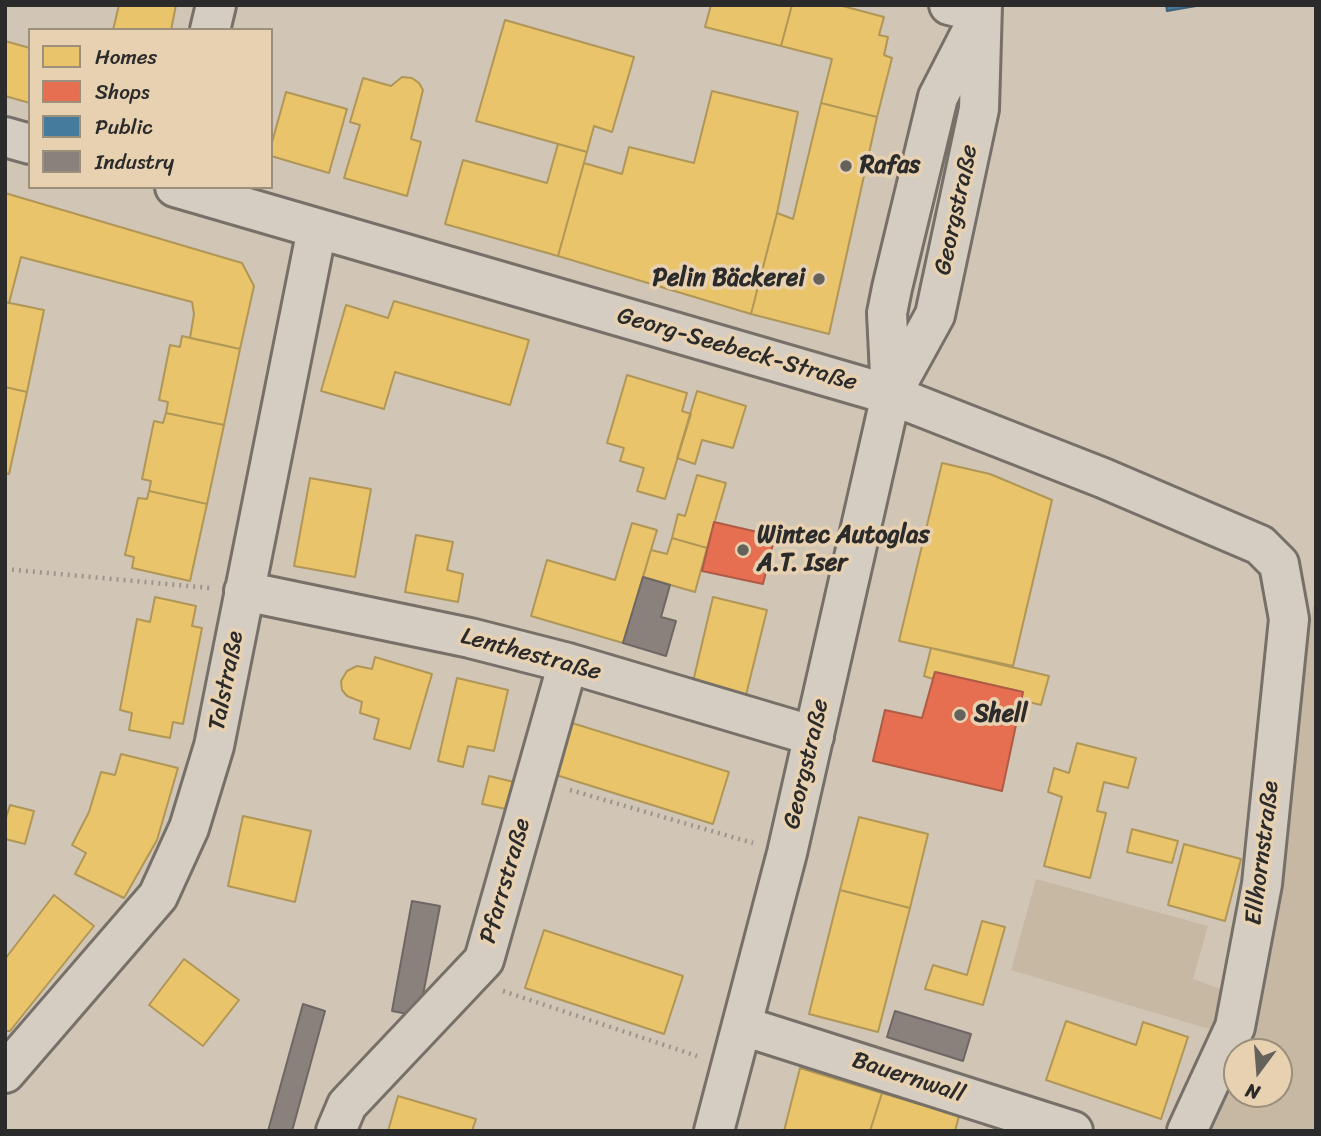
<!DOCTYPE html>
<meta charset="utf-8">
<style>
body{margin:0}
#map{position:relative;width:1321px;height:1136px;overflow:hidden;background:#d1c5b5;font-family:Sriracha,sans-serif}
canvas{display:block}
.frame{position:absolute;inset:0;border:7px solid #2b2b2b;pointer-events:none}
.legend{position:absolute;left:28px;top:28px;width:245px;height:161px;box-sizing:border-box;background:#e8d1b1;border:2px solid #9c8f7b;margin:0;padding:9px 12px;list-style:none;font-size:21px;color:#2b2b2b}
.legend li{display:flex;align-items:center;gap:14px;height:35px}
.legend b{width:35px;border:2px solid #9c8f7b}
.north{position:absolute;left:1223px;top:1038px;width:70px;height:70px;box-sizing:border-box;background:#e8d1b1;border:2px solid #9c8f7b;border-radius:50%;rotate:196deg;font-size:19px;font-weight:700;line-height:28px;text-align:center;color:#2b2b2b}
.north::after{content:'';display:block;margin:auto;width:24px;height:32px;background:#65615b;clip-path:polygon(50% 0,100% 100%,50% 72%,0 100%)}
</style>
<div id="map">
<canvas width="1321" height="1136"></canvas>
<div class="frame"></div>
<ul class="legend">
<li><b style="height:19px;background:#e9c46a"></b>Homes</li>
<li><b style="height:19px;background:#e76f51"></b>Shops</li>
<li><b style="height:19px;background:#457b9d"></b>Public</li>
<li><b style="height:19px;background:#8a817c"></b>Industry</li>
</ul>
<div class="north">N</div>
</div>
<script>
const g = document.querySelector('canvas').getContext('2d');
g.lineJoin = 'round';
function fillPath(path, color) {
  g.fillStyle = color;
  g.fill(path, 'evenodd');
}
function poly(rows) {
  const path = new Path2D();
  for (const r of rows) {
    path.moveTo(r[0], r[1]);
    for (let i = 2; i < r.length; i += 2) path.lineTo(r[i], r[i + 1]);
  }
  return path;
}
function stroke(path, color, width, dash) {
  g.strokeStyle = color;
  g.lineWidth = width;
  g.lineCap = dash ? 'butt' : 'round';
  g.setLineDash(dash || []);
  g.stroke(path);
}
function write(font, color, halo, rows, align = 'center') {
  g.font = font + ' Sriracha,sans-serif';
  g.lineWidth = 7;
  g.setLineDash([]);
  g.textBaseline = 'middle';
  g.strokeStyle = halo;
  g.fillStyle = color;
  for (const [text, x, y, turn = 0] of rows) {
    g.save();
    g.translate(x, y);
    g.rotate((+turn || 0) * Math.PI / 180);
    g.textAlign = isNaN(turn) ? turn : align;
    if (halo) g.strokeText(text, 0, 0);
    g.fillText(text, 0, 0);
    g.restore();
  }
}
fillPath(poly([
 [1313,606,1316,606,1316,1131,1203,1131,1237,1053,1237,1094,1279,1094,1279,1052,1238,1052,1272,890],
 [1036,879,1208,926,1193,979,1227,991,1216,1031,1011,970]
]), '#c7b8a3');
const homes = poly([
 [119,5,176,5,171,30,113,30,119,5],
 [711,5,792,5,781,46,705,27,711,5],
 [792,5,839,5,884,17,879,35,888,37,884,55,892,58,877,117,821,103,832,59,781,46,792,5],
 [505,20,634,57,612,132,594,126,587,152,476,121,505,20],
 [5,41,30,48,30,103,5,96,5,41],
 [402,77,412,78,419,83,423,90,411,139,421,142,407,196,344,178,360,125,350,122,363,78,391,86,402,77],
 [712,91,798,112,777,213,751,314,558,256,584,163,622,174,629,147,694,163,712,91],
 [286,92,347,109,329,173,271,156,271,146,286,92],
 [821,103,877,117,829,334,751,314,777,213,793,219,821,103],
 [558,144,587,152,558,256,445,224,463,160,547,183,558,144],
 [5,193,242,263,254,286,240,349,190,338,194,314,192,302,21,257,9,303,5,302,5,193],
 [394,301,529,340,510,405,395,372,384,409,321,391,346,305,388,318,394,301],
 [5,302,44,310,27,392,5,387,5,302],
 [182,336,240,349,224,425,166,413,168,402,159,400,170,345,180,347,182,336],
 [627,375,687,393,682,411,691,414,665,499,637,491,644,468,620,461,624,448,607,443,627,375],
 [5,387,27,392,9,474,5,473,5,387],
 [697,391,746,406,733,448,702,440,695,464,677,458,697,391],
 [166,413,224,425,207,504,149,491,151,481,142,479,154,421,163,423,166,413],
 [942,463,990,474,1052,500,1013,666,899,641,942,463],
 [697,475,726,483,707,548,672,538,678,514,685,516,697,475],
 [310,478,371,489,355,577,294,566,310,478],
 [149,491,207,504,190,581,132,568,134,557,125,555,138,498,147,499,149,491],
 [632,523,657,530,623,643,531,616,547,560,615,580,632,523],
 [416,535,453,542,447,570,463,574,458,602,405,592,416,535],
 [672,538,707,548,695,592,643,577,651,550,667,554,672,538],
 [155,597,196,606,192,626,202,628,183,724,173,722,170,738,129,730,132,713,120,710,137,619,150,622,155,597],
 [713,597,767,610,745,699,692,686,713,597],
 [931,648,1049,676,1041,705,1021,700,1023,692,935,672,933,679,924,676,931,648],
 [375,657,432,674,410,749,374,739,379,719,360,713,362,702,347,696,342,690,341,681,347,671,357,666,372,669,375,657],
 [457,678,508,690,494,751,468,746,463,767,438,761,457,678],
 [569,722,729,772,713,824,553,774,569,722],
 [1077,743,1136,758,1128,788,1104,782,1097,811,1106,813,1090,878,1044,866,1062,797,1048,792,1054,768,1069,773,1077,743],
 [121,754,178,768,157,840,124,898,75,874,86,853,72,845,89,812,101,772,115,775,121,754],
 [489,776,518,783,511,810,482,804,489,776],
 [10,805,34,811,25,844,5,839,5,821,10,805],
 [243,816,311,831,295,902,228,886,243,816],
 [859,817,928,834,910,908,840,890,859,817],
 [1132,829,1178,841,1172,863,1127,852,1132,829],
 [1184,844,1241,859,1225,921,1168,905,1184,844],
 [840,890,910,908,878,1032,809,1014,840,890],
 [54,895,94,926,10,1031,5,1031,5,959,54,895],
 [982,921,1005,927,983,1005,925,989,933,965,967,975,982,921],
 [544,930,683,976,664,1034,525,988,544,930],
 [184,959,239,1000,203,1046,149,1005,184,959],
 [1066,1021,1136,1045,1143,1022,1188,1037,1161,1119,1046,1080,1066,1021],
 [800,1068,882,1093,870,1131,784,1131,800,1068],
 [882,1093,959,1116,955,1131,870,1131,882,1093],
 [398,1096,476,1119,472,1131,388,1131,398,1096]
]);
fillPath(homes, '#e9c46a');
stroke(homes, '#b09657', 2);
const shops = poly([
 [714,522,775,536,763,584,702,571,714,522],
 [935,672,1023,692,1002,791,873,761,885,710,922,718,935,672]
]);
fillPath(shops, '#e76f51');
stroke(shops, '#af5b46', 2);
const public = poly([
 [1166,5,1202,5,1167,11,1166,5]
]);
fillPath(public, '#457b9d');
stroke(public, '#3d637b', 2);
const industry = poly([
 [643,577,670,585,661,617,676,621,666,656,623,643,643,577],
 [412,901,440,906,419,1016,392,1011,412,901],
 [303,1004,325,1011,292,1131,268,1131,303,1004],
 [895,1011,971,1034,963,1061,887,1037,895,1011]
]);
fillPath(industry, '#8a817c');
stroke(industry, '#6e6764', 2);
const minor = poly([
 [949,5,981,13],
 [210,30,216,5],
 [5,137,30,144],
 [175,187,891,395,1103,478,1260,545,1279,564,1289,619,1262,884,1235,1027,1187,1131],
 [244,591,470,638,568,663,814,736],
 [743,1026,1073,1131],
 [5,1073,158,896,189,828,214,746,317,229],
 [336,1131,347,1105,484,960,568,663]
]);
const major = poly([
 [891,395,887,313,892,288,938,97,977,21],
 [714,1131,787,853,891,395,935,315,979,109,982,5]
]);
stroke(minor, '#767069', 44);
stroke(major, '#767069', 44);
stroke(poly([
 [5,569,210,588],
 [570,790,753,843],
 [503,991,697,1056]
]), '#9b958d', 4.5, [2, 5]);
stroke(minor, '#d5cdc1', 38);
stroke(major, '#d5cdc1', 38);
for (const [x, y, r, color] of [
 [846,166,7,"#65615b"],
 [819,279,7,"#65615b"],
 [743,550,7,"#65615b"],
 [960,715,7,"#65615b"]
]) {
  const dot = new Path2D();
  dot.arc(x, y, r, 0, 2 * Math.PI);
  g.fillStyle = color;
  g.fill(dot);
  stroke(dot, '#e8d1b1', 2.5);
}
write('bold 24px', '#2b2b2b', '#e8d1b1', [
 ["Rafas",860,166],
 ["Pelin Bäckerei",805,279,"right"],
 ["Wintec Autoglas",757,536],
 ["A.T. Iser",757,564],
 ["Shell",974,715]
], 'left');
write('24px', '#2b2b2b', '#e8d1b1', [
 ["Georgstraße",957,210,-78],
 ["Georg-Seebeck-Straße",737,350,16],
 ["Lenthestraße",531,655,15],
 ["Talstraße",227,681,-79],
 ["Georgstraße",807,764,-77],
 ["Ellhornstraße",1263,853,-83],
 ["Pfarrstraße",506,881,-74],
 ["Bauernwall",908,1078,18]
]);
</script>
